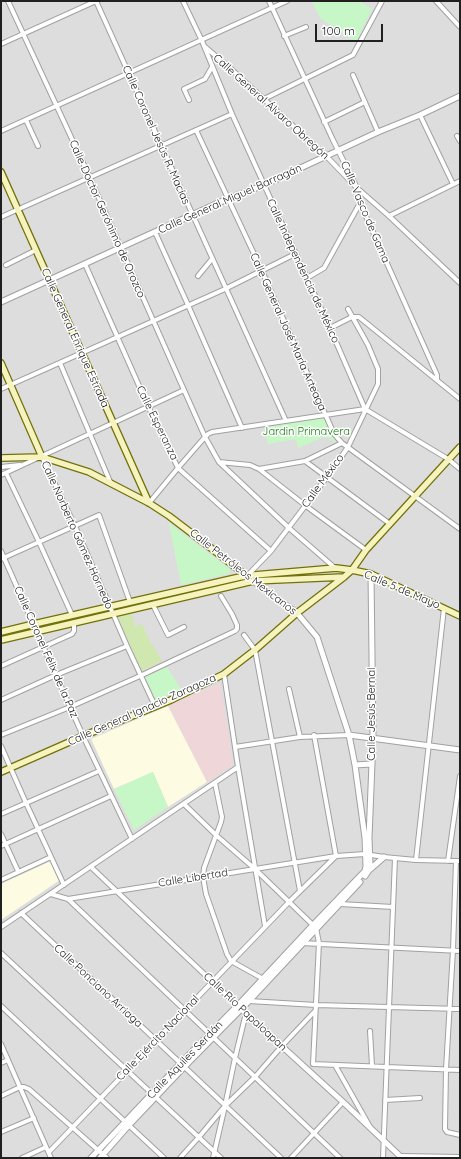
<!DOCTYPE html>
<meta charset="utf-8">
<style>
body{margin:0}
#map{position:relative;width:461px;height:1159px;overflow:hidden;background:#f0ece7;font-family:Quicksand,sans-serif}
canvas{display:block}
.frame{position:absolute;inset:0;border:2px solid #202020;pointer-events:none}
.scale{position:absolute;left:315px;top:24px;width:68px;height:18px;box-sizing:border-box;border:2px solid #202020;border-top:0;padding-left:5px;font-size:12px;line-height:14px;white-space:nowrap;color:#202020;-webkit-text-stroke:3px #fff;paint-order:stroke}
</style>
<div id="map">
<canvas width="461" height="1159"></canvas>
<div class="frame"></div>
<div class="scale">100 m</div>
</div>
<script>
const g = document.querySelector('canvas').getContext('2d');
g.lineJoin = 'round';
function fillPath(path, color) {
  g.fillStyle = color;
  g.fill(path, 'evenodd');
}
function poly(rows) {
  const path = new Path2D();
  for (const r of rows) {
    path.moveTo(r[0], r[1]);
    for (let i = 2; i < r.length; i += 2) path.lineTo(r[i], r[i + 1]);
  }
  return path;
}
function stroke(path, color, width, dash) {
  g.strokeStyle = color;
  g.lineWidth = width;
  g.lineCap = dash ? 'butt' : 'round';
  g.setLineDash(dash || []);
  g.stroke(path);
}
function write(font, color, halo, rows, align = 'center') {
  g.font = font + ' Quicksand,sans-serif';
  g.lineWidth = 3;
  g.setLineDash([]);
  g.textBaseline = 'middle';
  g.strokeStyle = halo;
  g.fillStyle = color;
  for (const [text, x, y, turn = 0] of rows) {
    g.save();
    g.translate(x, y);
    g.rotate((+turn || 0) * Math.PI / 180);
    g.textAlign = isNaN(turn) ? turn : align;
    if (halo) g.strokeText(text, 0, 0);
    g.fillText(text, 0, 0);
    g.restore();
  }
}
fillPath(poly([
 [1,1,460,1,460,1158,1,1158]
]), '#dedddd');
fillPath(poly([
 [220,683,233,765,207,782,168,706]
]), '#efd7d9');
fillPath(poly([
 [168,706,207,782,168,807,153,772,114,789,91,739],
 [51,861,60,880,1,920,1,884]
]), '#fdfbe2');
fillPath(poly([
 [132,614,135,627,142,624,152,646,153,645,162,661,142,671,117,616]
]), '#d0e7b0');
fillPath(poly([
 [312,1,360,1,372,9,356,42,320,18],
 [321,418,324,418,336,439,335,442,326,436,298,448,296,439,268,444,264,427],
 [169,523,229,568,230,571,228,574,181,585],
 [167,667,181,689,156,700,145,677],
 [153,772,168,807,134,830,114,789]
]), '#c8f7c7');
fillPath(poly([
 [203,73,211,79,189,89,193,100,184,104,177,88,187,83,187,81]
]), '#e0e0e0');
const minor = poly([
 [8,1,90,178,184,390,205,437,219,462,289,528,335,568],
 [96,1,286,421],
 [183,1,202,41,232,114,266,189,330,328,365,409],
 [269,1,333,140,357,188,360,203,437,375,437,380],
 [436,1,460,27],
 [284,36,306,27],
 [1,44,96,1],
 [204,46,231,69,329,159,357,188,389,216,460,283],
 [353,75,378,132],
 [264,99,353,55,382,1],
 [189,100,184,89,205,79,212,67],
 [420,115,453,184],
 [26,120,38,146],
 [324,122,365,102],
 [196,130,262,271,334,434,342,443,460,529],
 [1,131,287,1],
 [457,136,460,141],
 [389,216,460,181],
 [1,217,232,114],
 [155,232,188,305,242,428],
 [85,264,148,406,178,468,271,551],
 [6,265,36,250],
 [198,276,212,259],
 [307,278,324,268,360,203],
 [330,328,352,317,359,317,460,399],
 [60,363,111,484],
 [1,389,225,289,295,254],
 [365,409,448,459,460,469],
 [42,457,75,526,127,646,155,706],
 [305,461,390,524],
 [219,462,250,465,259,469,305,461,342,443],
 [1,467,20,465],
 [259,469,306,506,366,550],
 [6,473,39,542,72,615],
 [1,475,184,390],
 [149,503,178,468,205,437,208,434,212,432,365,409],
 [1,551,83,736,132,839],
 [1,559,99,515,130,602],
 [247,576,271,551,327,477,348,447,378,384,378,369,368,345,348,309],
 [153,605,168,635,184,627],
 [244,635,255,650,300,891],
 [1,666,72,634,74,631,74,623],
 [224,674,238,767,265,926],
 [289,689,300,737],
 [1,700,56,675,127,646],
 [1,735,70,707,140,676,235,631,237,629,237,625,232,614,221,596],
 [1,746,26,803,64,885],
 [235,747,300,737,349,735],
 [215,783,222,817,221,822,204,868,203,877,206,894,227,954,231,961,265,980],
 [184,804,217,836,255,869,316,928,319,943,313,1064],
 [1,814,99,771],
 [1,834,18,871],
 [1,846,111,796],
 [416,860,444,608],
 [448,861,460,776],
 [456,861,453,950,446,1069,445,1129,447,1132,460,1135],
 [91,867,238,1006],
 [1,880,51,857],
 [51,894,68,899,336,856,365,854,384,857,416,860,460,861],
 [68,899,340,1158],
 [339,903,340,904,393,907],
 [21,913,281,1158],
 [1,927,238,767],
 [301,943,460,951],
 [1,953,221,1158],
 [249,1001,316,1005,460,1009],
 [1,1006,164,1158],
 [370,1031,372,1066],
 [1,1044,51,1158],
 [1,1063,8,1060],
 [313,1064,460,1070],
 [335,1065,370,1127],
 [1,1096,20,1087,24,1087,29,1089,107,1158],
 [385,1100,420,1098],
 [1,1132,34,1118],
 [49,1152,289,902,336,856,314,735],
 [22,1158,46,1147],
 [180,1158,199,1137,225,1106,255,1077,281,1047,315,1011],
 [213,1158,225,1106,235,1058,246,1013],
 [291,1158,343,1102],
 [383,1158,395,858],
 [399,1158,401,1156,460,1157]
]);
const tertiary = poly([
 [1,302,227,199,264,185,378,132,420,115,460,96],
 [349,735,460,750],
 [355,765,371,764],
 [368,871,384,857],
 [365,876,369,870,370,866,369,838,373,738,371,574],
 [240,1008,343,1102,402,1158],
 [91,1158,180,1064,243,1000,313,925,365,871,366,866,365,838,355,765,349,735,317,637,297,613,253,581],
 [100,1158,129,1125,184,1067,249,1001,360,882]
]);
const secondary = poly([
 [1,172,149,503],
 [1,363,42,457],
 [1,458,42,457,89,472,149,503,169,516,211,548,248,577],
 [1,632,34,624,240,577,254,575,336,568,352,570,371,574,460,616],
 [1,640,253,581,344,577],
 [1,772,83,736,171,700,224,674,255,650,297,613,344,577,352,570,366,550,460,447]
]);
stroke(minor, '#a1a1a1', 6);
stroke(tertiary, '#a1a1a1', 7);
stroke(secondary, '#71720b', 8);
stroke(minor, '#fff', 4);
stroke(tertiary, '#fff', 5);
stroke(secondary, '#f6f3be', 5.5);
write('11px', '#202020', '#fff', [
 ["Calle General Álvaro Obregón",271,107,42],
 ["Calle Coronel Jesús R. Macías",156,135,66],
 ["Calle General Miguel Barragán",230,199,-24],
 ["Calle Vasco de Gama",365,212,67],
 ["Calle Doctor Gerónimo de Orozco",107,219,66],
 ["Calle Independencia de México",303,271,65],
 ["Calle General José María Arteaga",288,332,66],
 ["Calle General Enrique Estrada",75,338,66],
 ["Calle Esperanza",157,423,64],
 ["Calle México",323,481,-54],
 ["Calle Norberto Gómez Hornedo",77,535,66],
 ["Calle Petróleos Mexicanos",243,572,38],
 ["Calle 5 de Mayo",402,590,23],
 ["Calle Coronel Félix de la Paz",46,652,66],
 ["Calle General Ignacio Zaragoza",142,710,-24],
 ["Calle Jesús Bernal",372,714,-90],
 ["Calle Libertad",193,878,-9],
 ["Calle Ponciano Arriaga",98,986,43],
 ["Calle Río Papaloapan",245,1012,43],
 ["Calle Ejército Nacional",158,1038,-46],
 ["Calle Aquiles Serdán",185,1060,-46]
]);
write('11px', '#147912', '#fff', [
 ["Jardin Primavera",306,432]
]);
</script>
